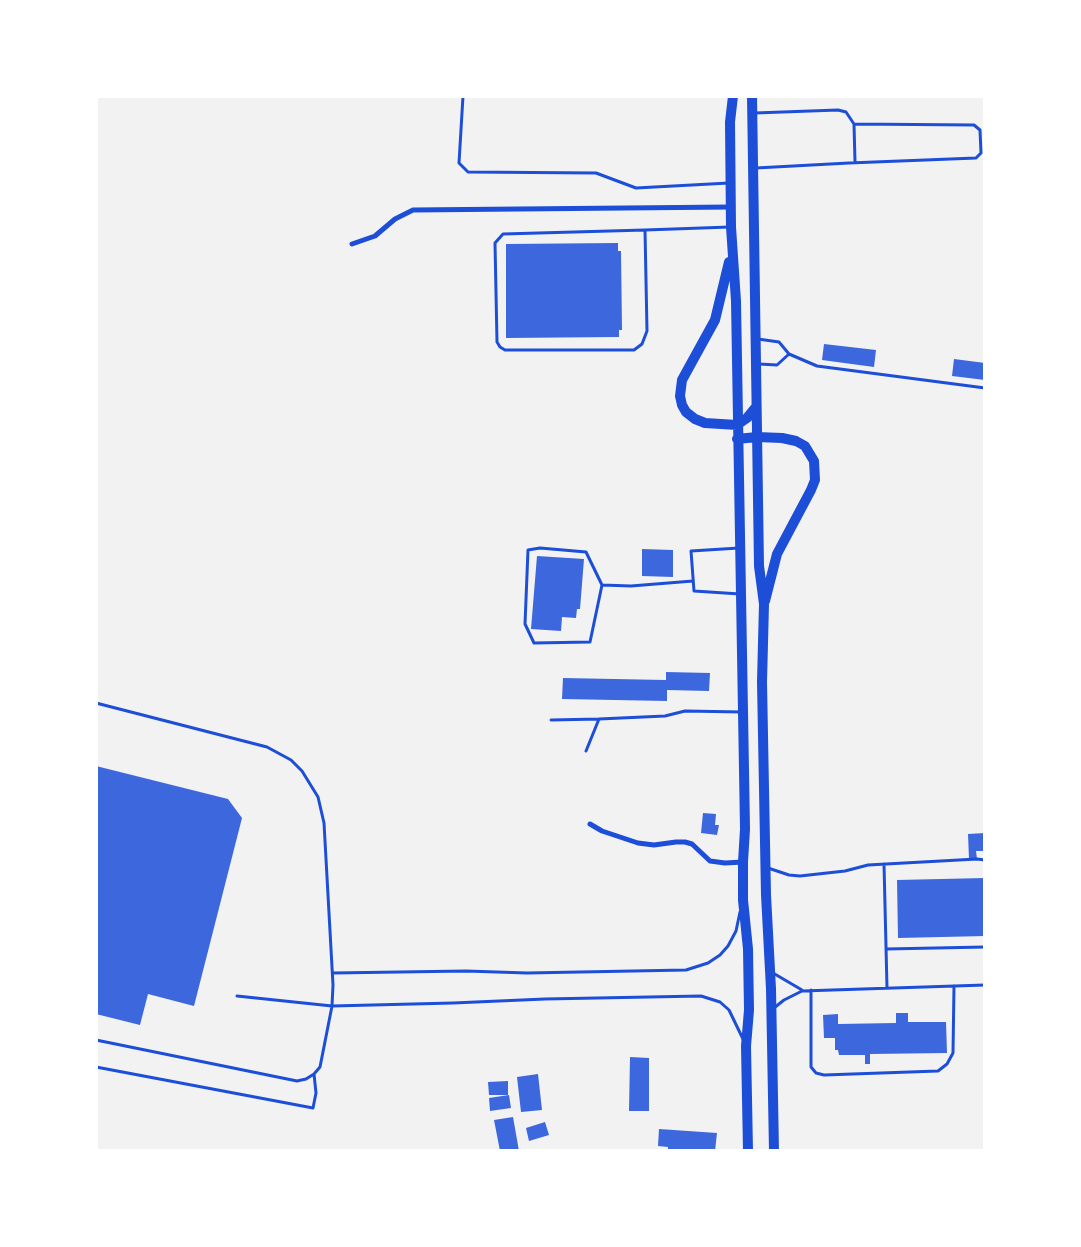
<!DOCTYPE html>
<style>
body{margin:0}
#map{position:relative;width:1081px;height:1247px;overflow:hidden;background:#f2f2f2;font-family:Cabin,sans-serif}
canvas{display:block}
.frame{position:absolute;inset:0;border:98px solid #fff;pointer-events:none}
</style>
<div id="map">
<canvas width="1081" height="1247"></canvas>
<div class="frame"></div>
</div>
<script>
const g = document.querySelector('canvas').getContext('2d');
g.lineJoin = 'round';
function fillPath(path, color) {
  g.fillStyle = color;
  g.fill(path, 'evenodd');
}
function poly(rows) {
  const path = new Path2D();
  for (const r of rows) {
    path.moveTo(r[0], r[1]);
    for (let i = 2; i < r.length; i += 2) path.lineTo(r[i], r[i + 1]);
  }
  return path;
}
function stroke(path, color, width, dash) {
  g.strokeStyle = color;
  g.lineWidth = width;
  g.lineCap = dash ? 'butt' : 'round';
  g.setLineDash(dash || []);
  g.stroke(path);
}
fillPath(poly([
 [618,243,618,251,621,251,622,330,619,330,619,337,506,338,506,244],
 [824,344,876,350,874,367,822,360],
 [954,359,985,363,985,380,952,376],
 [642,549,673,550,673,577,642,576],
 [537,556,584,559,580,609,577,609,576,618,562,617,561,631,531,629],
 [666,672,710,673,709,691,667,690,667,701,562,699,563,678,666,680],
 [96,766,228,799,242,818,194,1006,148,994,140,1025,96,1014],
 [703,813,716,814,715,825,719,825,717,835,701,833],
 [985,833,985,851,976,851,977,859,969,859,968,834],
 [985,878,985,936,898,938,897,880],
 [896,1013,908,1013,908,1022,946,1022,947,1053,870,1054,870,1064,865,1064,865,1055,839,1055,838,1050,835,1050,835,1038,824,1038,823,1015,838,1014,838,1024,896,1023],
 [630,1057,649,1058,649,1111,629,1111],
 [538,1074,542,1110,521,1112,517,1077],
 [508,1081,508,1095,489,1095,488,1082],
 [509,1095,511,1108,490,1111,489,1098],
 [513,1117,519,1151,500,1151,494,1120],
 [545,1122,549,1135,529,1141,526,1128],
 [659,1129,717,1133,715,1151,668,1151,668,1147,658,1146]
]), '#3d67dc');
stroke(poly([
 [463,96,459,163,468,172,596,173,636,188,729,183],
 [755,113,838,110,846,112,854,124,974,125,980,130,981,153,976,158,849,163,756,168],
 [854,124,855,162],
 [645,230,647,331,642,344,634,350,505,350,500,347,497,342,495,243,503,234,645,230,730,227],
 [758,339,779,342,789,354,777,365,759,364],
 [789,354,817,366,985,388],
 [739,548,691,551,694,591,740,594],
 [602,585,586,552,540,548,528,550,525,624,534,643,590,642,602,585,631,586,693,581],
 [96,703,267,747,291,760,302,771,318,797,324,823,333,985,332,1006,320,1067,314,1074,306,1079,297,1081,96,1040],
 [551,720,599,719,665,716,685,711,742,712],
 [586,751,599,719],
 [884,864,887,988],
 [768,868,789,875,800,876,845,871,868,865,977,859,985,860],
 [886,949,985,947],
 [333,973,466,971,527,973,686,970,708,963,720,955,728,946,736,931,740,912],
 [773,973,802,990],
 [811,990,811,1067,816,1073,824,1075,938,1071,947,1064,953,1053,954,986],
 [237,996,332,1006,453,1003,545,999,701,996,720,1002,729,1010,743,1039],
 [774,1008,784,1000,802,991,985,985],
 [96,1067,313,1108,316,1093,314,1074]
]), '#1d4ed8', 3);
stroke(poly([
 [352,244,375,236,395,219,413,210,731,207],
 [590,824,602,831,638,843,654,845,676,842,685,842,692,844,710,861,725,863,743,862]
]), '#1d4ed8', 5);
stroke(poly([
 [733,96,730,122,731,227,736,301,745,829,743,862,743,900,748,949,749,1010,746,1046,748,1151],
 [752,96,759,566,764,604,762,682,766,895,771,989,774,1151],
 [729,262,715,320,682,380,680,396,682,405,686,412,695,419,705,423,737,425,747,418,756,407],
 [737,439,757,437,782,438,796,441,805,446,814,461,815,480,811,490,777,554,765,601]
]), '#1d4ed8', 10);
</script>
